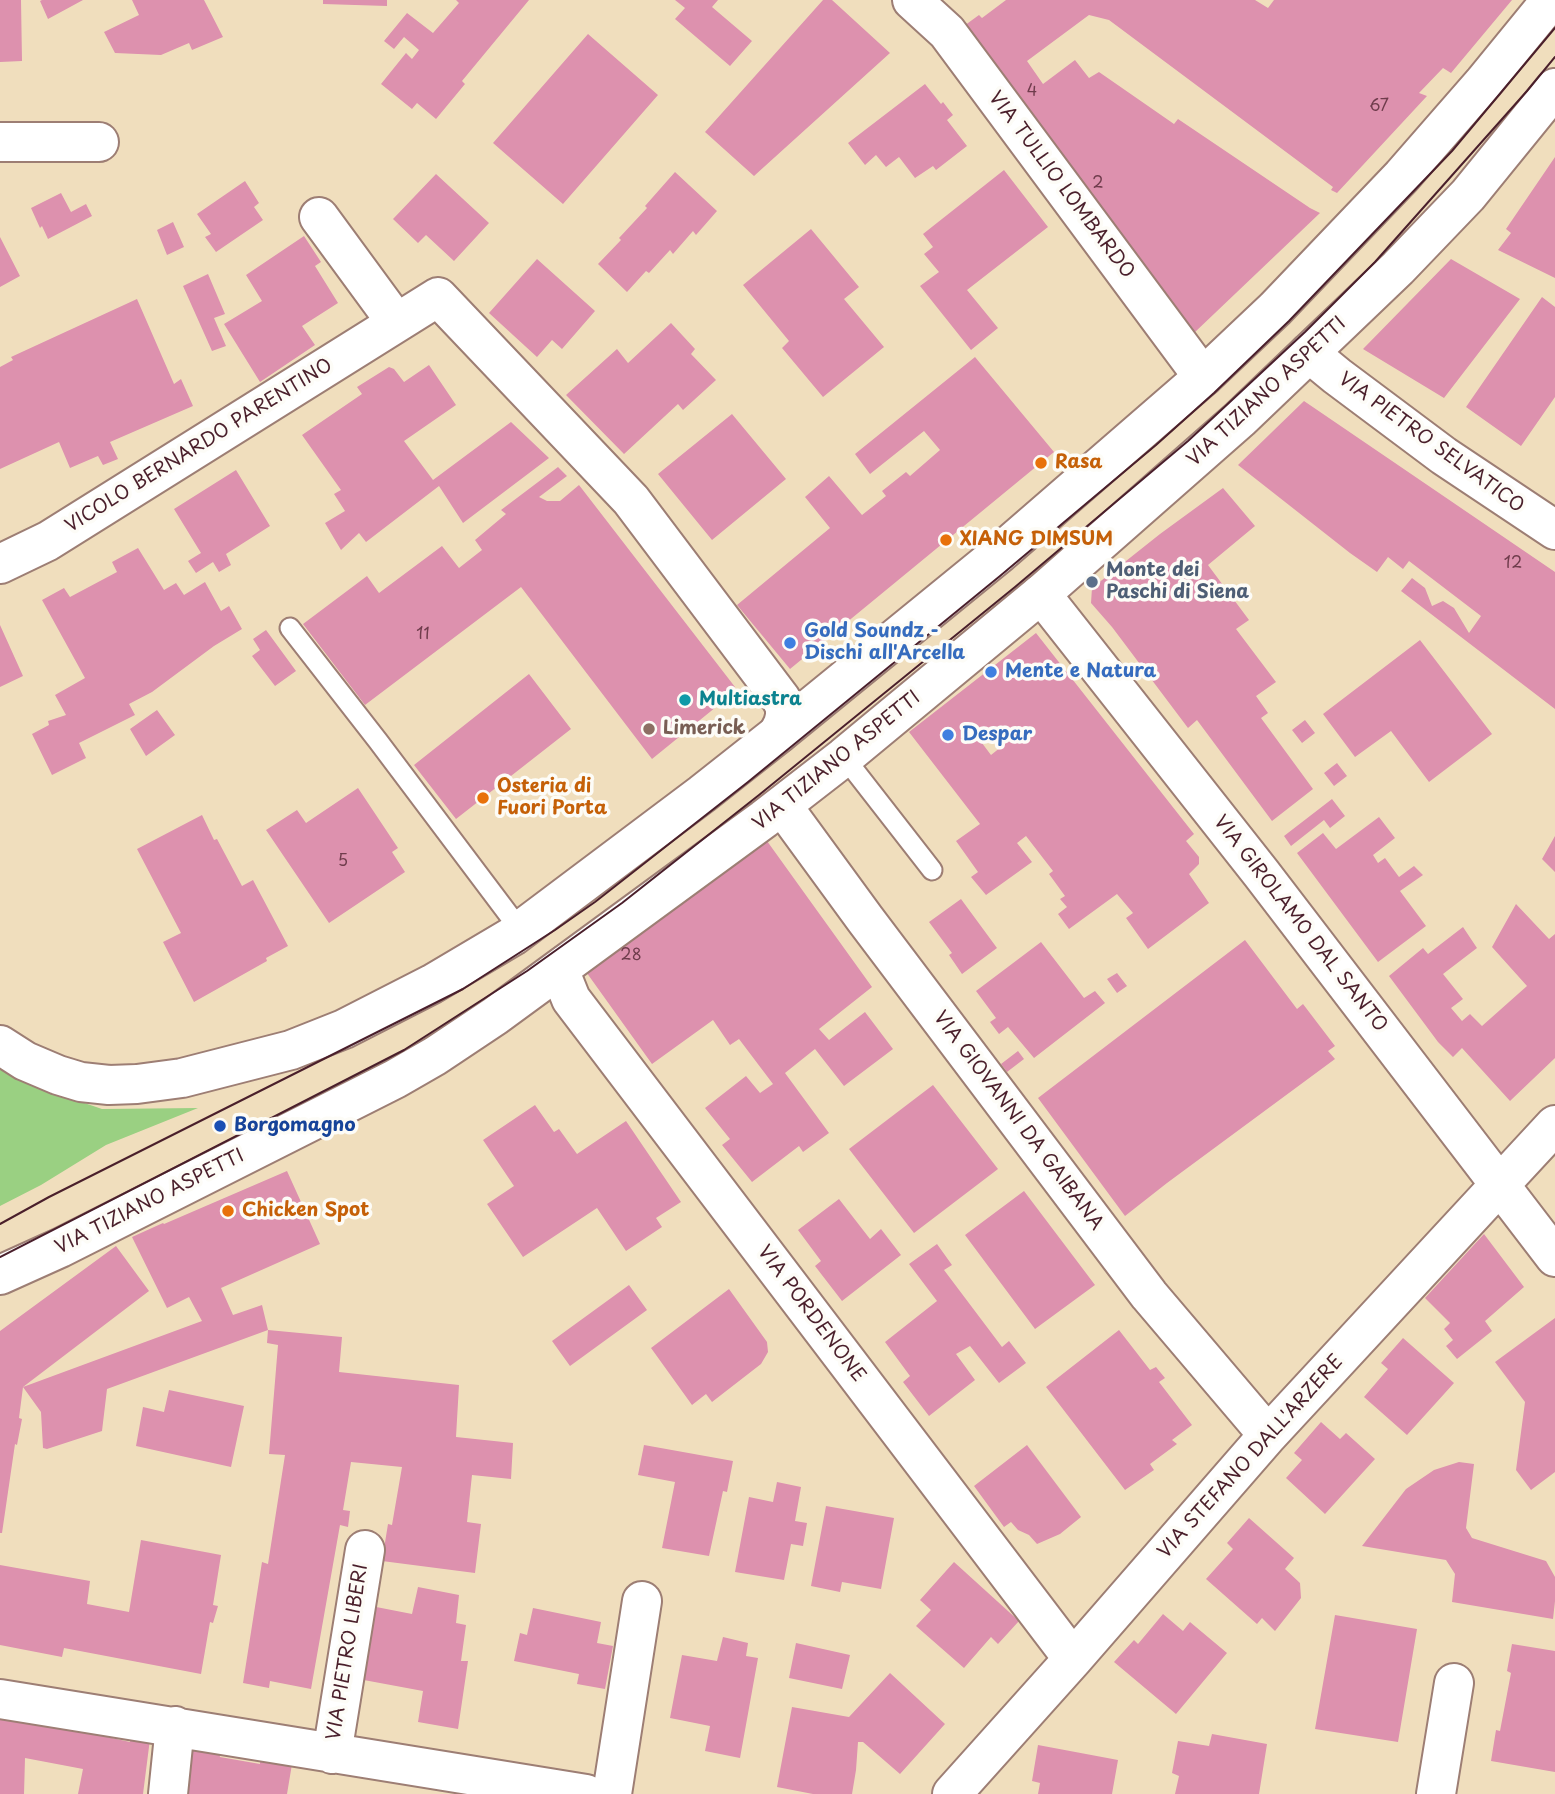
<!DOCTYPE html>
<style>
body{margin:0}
canvas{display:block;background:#f0debd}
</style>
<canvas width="1555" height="1794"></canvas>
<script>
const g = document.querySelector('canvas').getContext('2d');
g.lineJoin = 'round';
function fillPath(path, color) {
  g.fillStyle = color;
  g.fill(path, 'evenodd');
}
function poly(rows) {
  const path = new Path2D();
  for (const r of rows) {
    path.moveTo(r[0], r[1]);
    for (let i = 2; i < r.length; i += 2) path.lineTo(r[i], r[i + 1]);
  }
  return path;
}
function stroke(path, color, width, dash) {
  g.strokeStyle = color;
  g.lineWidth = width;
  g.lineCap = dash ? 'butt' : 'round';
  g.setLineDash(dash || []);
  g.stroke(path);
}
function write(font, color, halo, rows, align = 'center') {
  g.font = font + ' "Playpen Sans",sans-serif';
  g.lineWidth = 7;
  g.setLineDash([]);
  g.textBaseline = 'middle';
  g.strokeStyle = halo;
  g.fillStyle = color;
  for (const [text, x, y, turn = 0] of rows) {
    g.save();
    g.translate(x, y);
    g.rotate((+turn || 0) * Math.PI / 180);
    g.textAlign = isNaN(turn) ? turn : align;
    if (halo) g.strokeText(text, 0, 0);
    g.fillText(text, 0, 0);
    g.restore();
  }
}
fillPath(poly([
 [0,1065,40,1088,102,1109,198,1108,106,1145,41,1185,0,1206]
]), '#9ad082');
fillPath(poly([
 [0,0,21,0,22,61,0,62],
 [42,0,83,0,48,19,40,1],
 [132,0,204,0,223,37,192,50,189,43,161,55,115,53,104,32,139,15],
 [323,0,387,0,387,6,323,4],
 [456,0,529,0,462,81,465,84,436,119,417,103,412,109,381,84,406,53,412,59,419,50,404,37,394,49,384,41,407,13,433,33,459,3],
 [675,0,718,0,712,7,752,41,730,66,675,19,685,8],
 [823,0,832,0,890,53,754,176,705,132],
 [1006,0,1255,0,1268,8,1274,0,1512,0,1451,73,1443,68,1419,93,1427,96,1337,193,1331,190,1333,187,1109,20,1089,15,1027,61,1043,84,1075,60,1089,78,1099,72,1174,124,1178,119,1310,208,1320,213,1194,333,957,31,979,15,982,18],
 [588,34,658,95,563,204,493,143],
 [925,84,941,104,943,102,953,115,947,120,967,146,936,170,933,166,915,178,899,157,886,167,876,155,865,165,848,143],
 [1555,157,1555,278,1498,250,1511,233,1506,229],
 [1004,170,1048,227,967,290,998,328,971,350,920,286,939,272,924,254,933,247,923,234],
 [675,172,717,211,696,235,693,231,673,254,670,250,649,273,646,271,627,292,598,264,621,240,619,238,647,208,645,206],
 [436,174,489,223,454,261,426,235,418,243,393,219],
 [245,181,259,203,254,207,263,220,216,252,205,237,211,234,197,214],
 [61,193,71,212,86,204,92,216,48,239,42,226,40,228,31,208],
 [173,222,184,247,167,255,157,230],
 [811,229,859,287,844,299,884,347,823,397,782,348,789,341,743,285],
 [304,236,321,262,315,266,338,303,302,326,315,345,260,382,224,324,262,301,246,275],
 [0,237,20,276,0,287],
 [537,259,595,311,562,349,552,340,537,357,489,313],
 [1451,259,1520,299,1444,398,1363,349],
 [208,274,225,314,214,318,226,346,212,351,183,286],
 [1542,297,1555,307,1555,397,1521,446,1466,407],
 [137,299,174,384,181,379,193,406,110,442,118,459,103,465,98,456,70,468,59,442,0,469,0,367,13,360,11,357],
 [671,323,695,349,691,354,716,380,683,410,678,404,624,454,566,395,617,349,628,363],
 [975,357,1054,452,790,669,737,605,830,528,805,497,829,476,862,515,886,496,882,491,906,472,910,476,940,450,924,431,870,474,855,454],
 [429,365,456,405,404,441,433,480,511,422,549,458,463,523,439,486,366,542,359,533,341,550,325,523,345,511,334,494,341,490,302,435,362,394,357,387,389,367,394,369,404,382],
 [1304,401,1555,572,1555,709,1401,591,1412,578,1425,588,1432,606,1443,601,1454,608,1469,633,1481,616,1409,561,1403,569,1388,557,1377,572,1350,553,1238,465],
 [732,414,786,479,712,540,658,474],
 [558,467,567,476,539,497,547,501,560,501,579,485,735,687,732,694,652,759,521,587,365,705,303,624,367,576,379,593,442,546,459,568,482,550,475,540,506,514,501,510],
 [236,470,270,526,226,554,231,565,219,572,213,562,196,573,188,561,201,553,174,509],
 [1223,488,1255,526,1208,565,1249,620,1236,629,1276,682,1256,696,1268,713,1261,718,1313,789,1272,821,1197,720,1188,728,1112,627,1091,603,1092,588,1160,534],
 [138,548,164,590,176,583,184,595,205,582,221,611,229,606,242,629,214,646,152,692,129,704,135,715,79,743,86,758,52,775,32,734,49,725,48,721,66,715,55,695,85,678,42,600,64,588,70,597,117,572,112,562],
 [0,625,23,676,0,687],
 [266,630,296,671,275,686,252,656,260,650,253,639],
 [1036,633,1194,834,1186,841,1199,857,1199,864,1189,874,1209,903,1148,949,1126,918,1133,913,1117,894,1069,929,1058,914,1067,907,1060,899,1065,896,1049,874,1053,871,1026,836,1017,843,1032,862,986,895,971,877,978,872,956,841,980,824,909,732],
 [1003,726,1011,739,991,755,982,743],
 [1420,640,1492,734,1429,782,1391,731,1355,757,1323,714],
 [529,674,571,729,456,819,414,765],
 [157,710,175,735,146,756,130,729],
 [1305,720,1315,733,1302,743,1292,730],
 [1337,763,1347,776,1334,786,1324,773],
 [358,788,398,848,392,852,405,872,329,923,266,830,297,810,306,823],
 [1332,799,1345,816,1330,828,1324,820,1291,846,1284,836],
 [202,815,214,840,217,839,242,886,253,880,288,946,266,958,267,961,194,1002,163,942,181,933,137,849],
 [1379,817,1395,838,1373,855,1378,863,1385,858,1399,877,1414,866,1423,875,1400,891,1426,926,1378,962,1297,853,1323,833,1336,849],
 [1555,836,1555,872,1542,859],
 [767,841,872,987,819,1029,829,1040,865,1012,893,1049,844,1086,815,1049,785,1073,829,1133,803,1152,799,1146,752,1182,722,1145,730,1139,705,1108,746,1076,760,1093,773,1084,739,1039,730,1045,713,1020,652,1064,584,969],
 [961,899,997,948,962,974,949,955,952,953,929,922],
 [1516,904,1549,939,1555,934,1555,1058,1510,1101,1462,1048,1453,1057,1438,1042,1389,976,1423,948,1428,954,1463,927,1477,948,1443,974,1463,999,1451,1008,1462,1021,1470,1014,1482,1026,1527,986,1492,947],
 [1245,940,1297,1009,1303,1004,1335,1046,1328,1051,1335,1059,1167,1183,1125,1216,1038,1098],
 [1041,942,1084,998,1095,991,1105,1003,1034,1058,1008,1027,999,1034,990,1022,996,1018,976,991],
 [1117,973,1127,986,1117,993,1107,979],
 [1018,1051,1024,1059,1007,1072,1001,1064],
 [933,1085,998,1169,914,1233,849,1149],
 [535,1105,554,1132,559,1129,577,1154,626,1121,681,1202,656,1218,662,1227,626,1251,597,1208,523,1257,487,1204,514,1186,483,1140],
 [287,1171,320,1244,221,1288,233,1315,262,1305,268,1330,342,1337,339,1372,459,1385,456,1437,513,1443,511,1479,472,1475,467,1522,481,1524,475,1573,382,1561,388,1524,392,1525,402,1467,351,1462,343,1510,350,1511,348,1527,340,1525,311,1689,270,1681,269,1688,243,1683,262,1562,268,1564,285,1455,269,1454,278,1345,267,1343,268,1330,107,1389,102,1431,47,1449,43,1448,41,1412,23,1387,19,1418,22,1419,17,1445,15,1444,2,1533,0,1533,0,1331,116,1246,149,1291,23,1387,202,1321,189,1297,167,1308,132,1237,163,1223,164,1224],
 [1024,1191,1095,1285,1035,1329,965,1235],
 [839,1199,870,1239,881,1229,901,1255,842,1301,815,1266,821,1261,798,1230],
 [1484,1234,1524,1287,1485,1321,1492,1331,1457,1359,1446,1346,1453,1340,1444,1329,1450,1323,1425,1298],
 [937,1244,952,1265,944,1270,1002,1347,1009,1341,1026,1363,999,1383,970,1346,956,1354,975,1380,929,1416,903,1382,910,1376,885,1342,937,1301,909,1264],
 [629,1285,647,1310,570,1366,552,1341],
 [729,1289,767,1342,768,1352,761,1364,712,1402,706,1394,692,1405,651,1348],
 [1555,1318,1555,1472,1531,1490,1516,1470,1525,1402,1495,1362],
 [1119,1330,1150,1370,1156,1367,1165,1378,1159,1382,1192,1425,1172,1440,1177,1444,1150,1464,1154,1470,1125,1490,1046,1387],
 [1403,1338,1454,1383,1407,1435,1364,1397,1388,1369,1381,1363],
 [169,1390,244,1406,231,1467,136,1446,143,1407,164,1412],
 [1321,1422,1340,1439,1346,1433,1375,1459,1325,1514,1286,1478,1302,1460,1294,1453],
 [644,1445,733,1461,727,1492,723,1491,709,1556,662,1548,675,1482,638,1475],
 [1027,1445,1081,1517,1060,1534,1037,1544,1029,1535,1018,1530,1011,1522,1004,1527,974,1486],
 [1459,1462,1474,1464,1466,1528,1472,1538,1546,1561,1555,1577,1555,1601,1553,1619,1452,1602,1455,1574,1446,1560,1362,1546,1406,1489,1434,1470],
 [777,1482,801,1487,795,1521,807,1523,803,1546,791,1544,784,1580,735,1572,749,1497,773,1502],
 [826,1506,894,1518,881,1589,842,1582,840,1592,811,1586],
 [1249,1518,1294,1558,1285,1569,1300,1583,1301,1598,1275,1631,1262,1618,1257,1624,1206,1579,1233,1549,1227,1543],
 [141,1540,221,1555,213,1605,218,1606,213,1623,210,1622,201,1674,64,1648,62,1657,0,1645,0,1565,90,1581,87,1604,129,1612],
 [954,1562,1019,1621,998,1644,991,1637,964,1668,916,1626,931,1610,920,1600],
 [418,1587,459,1595,456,1623,466,1625,461,1661,468,1661,458,1729,418,1722,423,1691,353,1678,366,1605,412,1614],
 [533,1608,601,1622,597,1643,613,1646,605,1689,577,1684,579,1674,514,1661,520,1633,527,1635],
 [1163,1614,1183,1631,1190,1622,1227,1653,1176,1714,1114,1662,1134,1640,1138,1644],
 [1335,1615,1417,1629,1398,1742,1315,1729],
 [723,1637,748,1643,746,1656,758,1658,740,1758,705,1751,710,1726,670,1718,682,1655,717,1661],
 [796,1643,850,1655,842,1689,789,1678],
 [1512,1644,1555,1651,1555,1772,1491,1761,1496,1730,1500,1731,1511,1673,1507,1671],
 [890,1673,945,1724,900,1774,863,1742,858,1742,856,1770,852,1794,813,1794,777,1787,792,1707,849,1717],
 [0,1709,48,1724,130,1742,131,1736,150,1739,143,1794,78,1794,83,1769,25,1758,24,1794,0,1794],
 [1212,1734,1267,1744,1259,1794,1175,1794,1179,1776,1172,1773,1178,1741,1209,1746],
 [1038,1745,1118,1760,1112,1794,1038,1794,1040,1783,1032,1781],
 [189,1746,219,1752,220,1757,260,1764,260,1759,292,1764,287,1794,181,1794]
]), '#dd91ae');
const service = poly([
 [290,628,378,741,521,931],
 [844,757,932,870]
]);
const minor = poly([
 [912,0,947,32,1203,377],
 [0,142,99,142],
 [319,217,396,322],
 [1309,353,1337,376,1444,456,1555,530],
 [0,564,48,541,438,297,631,500,781,699,785,707,785,716,783,724,778,734],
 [1041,594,1261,873,1555,1257],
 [792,798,789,803,789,815,865,919,1149,1295,1268,1435],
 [565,965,563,969,563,979,571,999,1073,1659],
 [0,1699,586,1794],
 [332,1754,365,1550],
 [168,1794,175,1726],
 [612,1794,642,1601],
 [952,1794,1073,1659,1268,1435,1555,1125],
 [1436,1794,1454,1683]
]);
const tertiary = poly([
 [0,1045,25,1061,58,1075,81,1082,109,1085,137,1084,182,1078,291,1050,344,1029,432,984,513,936,702,794,778,734,1000,553,1203,377,1275,309,1402,176,1484,82,1551,0],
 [0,1275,60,1248,395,1079,435,1056,495,1016,764,819,844,757,1041,594,1240,419,1398,268,1468,195,1555,88]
]);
stroke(service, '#9d7e74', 23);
stroke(minor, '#9d7e74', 42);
stroke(tertiary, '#9d7e74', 42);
stroke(service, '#fff', 19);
stroke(minor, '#fff', 38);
stroke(tertiary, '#fff', 38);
stroke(poly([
 [0,1224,49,1197,463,989,555,930,595,902,748,782,1000,576,1156,445,1214,393,1289,321,1452,151,1555,28],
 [0,1257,404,1050,527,971,622,903,759,795,1015,587,1188,441,1305,332,1375,262,1527,91,1555,57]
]), '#4a1f2b', 2);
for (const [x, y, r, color] of [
 [1041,463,7,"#e8710a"],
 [946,540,7,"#e8710a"],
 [1092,582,7,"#5c6f8a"],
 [790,643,7,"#3f7fe0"],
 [991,672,7,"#3f7fe0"],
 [685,700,7,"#0f9aa8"],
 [649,729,7,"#8d6e63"],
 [948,735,7,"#3f7fe0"],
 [483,798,7,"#e8710a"],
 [220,1126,7,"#1a4fb4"],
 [228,1211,7,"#e8710a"]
]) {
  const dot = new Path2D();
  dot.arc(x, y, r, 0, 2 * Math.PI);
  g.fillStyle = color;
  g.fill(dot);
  stroke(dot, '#fdfcf7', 2.5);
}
write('16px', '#6f3c4c', null, [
 ["4",1032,92],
 ["67",1379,107],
 ["2",1098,184],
 ["12",1513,564],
 ["11",423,635],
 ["5",343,862],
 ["28",631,956]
]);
write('19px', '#4a1f2b', '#fdfcf7', [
 ["VIA TULLIO LOMBARDO",1061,185,53],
 ["VIA TIZIANO ASPETTI",1267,392,-43],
 ["VIA PIETRO SELVATICO",1431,443,36],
 ["VICOLO BERNARDO PARENTINO",199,446,-32],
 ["VIA TIZIANO ASPETTI",837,761,-39],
 ["VIA GIROLAMO DAL SANTO",1300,924,52],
 ["VIA GIOVANNI DA GAIBANA",1018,1121,53],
 ["VIA TIZIANO ASPETTI",150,1202,-27],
 ["VIA PORDENONE",811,1314,53],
 ["VIA STEFANO DALL'ARZERE",1251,1457,-48],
 ["VIA PIETRO LIBERI",348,1652,-81]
]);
write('bold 19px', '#c56008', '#fdfcf7', [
 ["Rasa",1055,463],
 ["XIANG DIMSUM",960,540],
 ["Osteria di",497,787],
 ["Fuori Porta",497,809],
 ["Chicken Spot",242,1211]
], 'left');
write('bold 19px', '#4e5e75', '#fdfcf7', [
 ["Monte dei",1106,571],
 ["Paschi di Siena",1106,593]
], 'left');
write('bold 19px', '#366cbe', '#fdfcf7', [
 ["Gold Soundz -",804,632],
 ["Dischi all'Arcella",804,654],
 ["Mente e Natura",1005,672],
 ["Despar",962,735]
], 'left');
write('bold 19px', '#0d838f', '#fdfcf7', [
 ["Multiastra",699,700]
], 'left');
write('bold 19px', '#785e54', '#fdfcf7', [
 ["Limerick",663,729]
], 'left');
write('bold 19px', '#164399', '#fdfcf7', [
 ["Borgomagno",234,1126]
], 'left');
</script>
